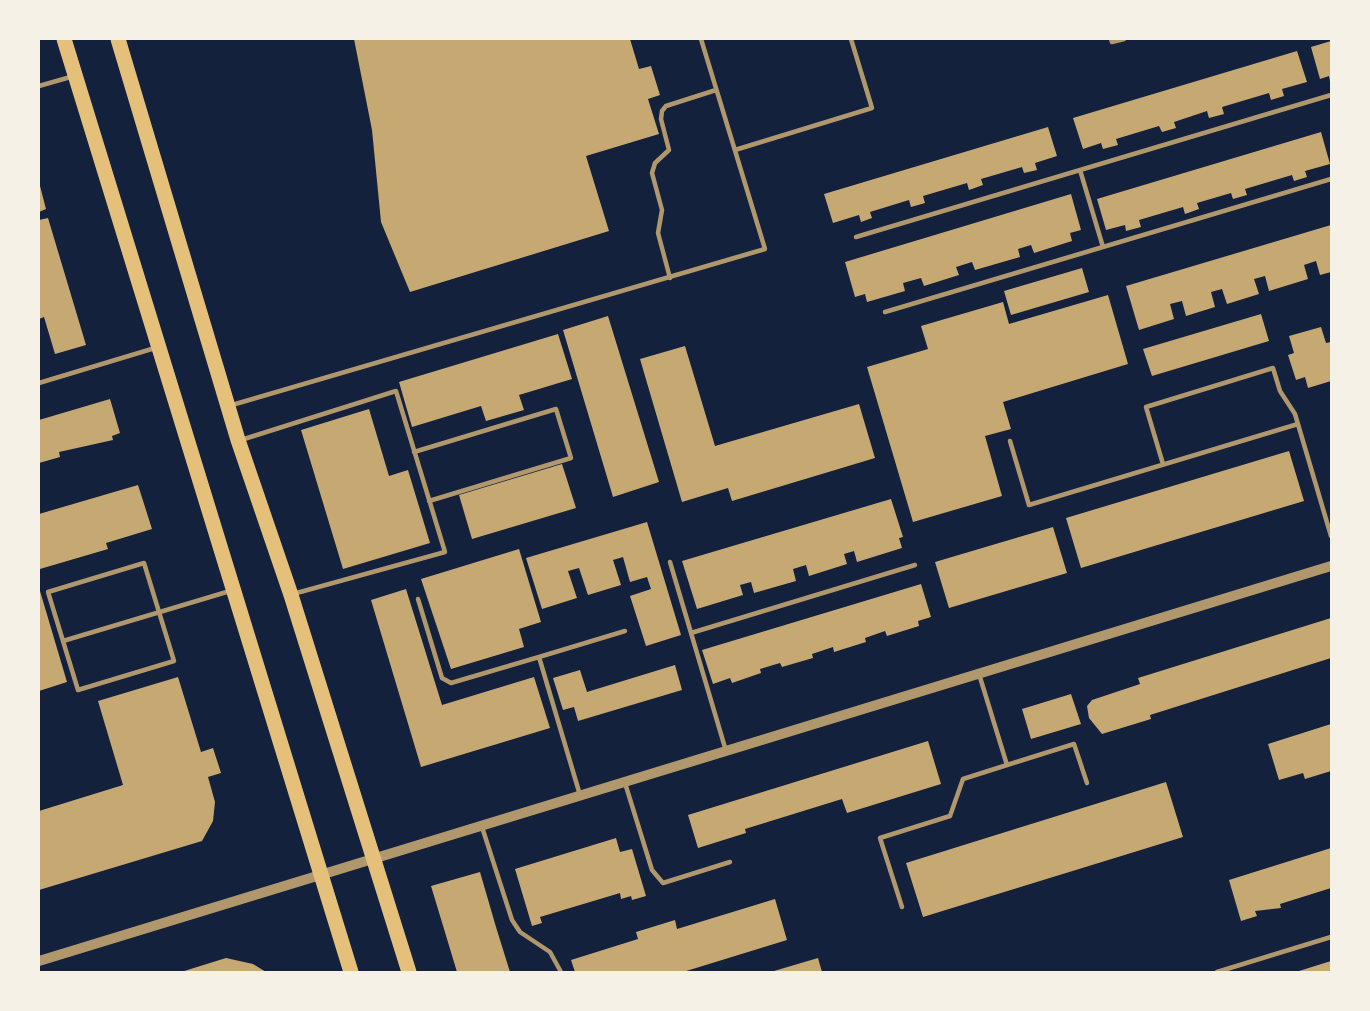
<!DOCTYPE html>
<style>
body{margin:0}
#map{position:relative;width:1370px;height:1011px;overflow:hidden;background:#14213d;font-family:Poppins,sans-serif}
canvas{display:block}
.frame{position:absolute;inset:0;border:40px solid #f6f1e7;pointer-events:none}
</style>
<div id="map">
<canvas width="1370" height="1011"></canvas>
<div class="frame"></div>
</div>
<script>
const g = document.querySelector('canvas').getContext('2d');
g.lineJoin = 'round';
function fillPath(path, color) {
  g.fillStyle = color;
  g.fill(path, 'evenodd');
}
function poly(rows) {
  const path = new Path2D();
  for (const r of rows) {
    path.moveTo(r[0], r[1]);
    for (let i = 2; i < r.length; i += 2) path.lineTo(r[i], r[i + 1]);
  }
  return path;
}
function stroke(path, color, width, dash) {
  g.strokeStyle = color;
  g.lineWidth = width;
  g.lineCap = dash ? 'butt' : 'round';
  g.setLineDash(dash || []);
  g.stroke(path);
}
fillPath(poly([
 [354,39,630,39,639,69,651,66,660,95,648,99,659,134,586,156,609,231,410,292,381,222,372,130],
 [1331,41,1331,81,1330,81,1329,76,1320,79,1311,47],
 [1297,51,1307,82,1282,89,1284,96,1271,100,1269,93,1222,107,1224,114,1209,118,1207,111,1174,122,1176,128,1162,132,1159,126,1116,139,1118,145,1103,149,1101,143,1083,149,1073,118],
 [1048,127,1057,156,1035,163,1037,170,1024,173,1022,167,981,179,983,185,969,190,967,183,923,196,925,203,911,207,909,200,870,212,872,218,861,222,859,215,833,223,824,194],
 [1321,132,1330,164,1305,171,1307,177,1294,181,1292,175,1245,189,1247,195,1233,199,1231,193,1197,203,1199,209,1185,214,1183,207,1139,220,1141,227,1126,231,1125,225,1106,230,1097,199],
 [40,186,46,209,39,212,39,187],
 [1071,194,1081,230,1070,233,1072,241,1034,253,1031,245,1018,249,1020,257,975,270,972,262,956,267,959,275,924,286,921,278,903,283,905,291,867,302,865,294,855,297,845,262],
 [48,218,86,345,55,354,44,317,39,319,39,220],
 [1331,225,1331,272,1320,275,1316,261,1304,265,1308,279,1269,291,1265,276,1254,279,1259,294,1227,304,1222,289,1211,292,1215,307,1186,316,1182,301,1170,304,1174,319,1139,330,1126,286],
 [1082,268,1089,292,1011,315,1004,291],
 [1108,295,1128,364,1003,402,1011,429,985,436,1002,496,913,522,867,367,928,349,921,326,1003,302,1009,324],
 [1261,314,1269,341,1152,376,1143,349],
 [608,316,659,482,613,497,563,330],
 [1321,327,1326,343,1331,342,1331,381,1308,388,1305,377,1296,380,1288,355,1294,353,1289,336],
 [558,334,572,379,519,395,524,410,486,421,481,406,412,427,399,382],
 [685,346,715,446,859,404,875,458,732,501,728,488,682,502,640,359],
 [110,399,120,433,112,436,113,440,59,452,60,457,39,463,39,420],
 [369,409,389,476,408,470,430,543,343,569,301,430],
 [1289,451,1304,501,1081,568,1066,518],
 [562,464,576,508,472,539,459,495],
 [138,485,152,529,106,543,108,549,40,569,39,514],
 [891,499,903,537,899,538,902,548,857,562,854,551,844,554,847,564,809,576,806,565,793,569,796,581,754,593,751,582,740,585,743,595,697,609,682,561],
 [647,522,681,635,646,646,630,596,651,589,647,577,630,582,623,557,613,560,621,585,588,595,579,568,568,571,577,598,542,609,526,558],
 [1053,527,1067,573,949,608,935,562],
 [519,549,541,622,519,629,524,647,451,669,421,579],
 [921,584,931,617,918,621,919,626,887,636,885,631,865,638,866,642,834,652,833,647,812,654,813,658,782,667,780,663,760,669,761,673,732,683,730,678,713,684,702,650],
 [406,589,442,705,534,677,550,728,421,767,371,600],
 [40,591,67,682,39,691,39,592],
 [1331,618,1331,658,1150,715,1151,719,1102,734,1089,718,1087,706,1092,700,1140,684,1138,678],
 [675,665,682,690,578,721,574,707,563,710,553,678,580,670,587,692],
 [178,677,201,752,213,748,221,773,208,777,215,802,213,821,202,841,39,890,39,811,123,785,98,701],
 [1071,694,1081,724,1031,739,1022,709],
 [1331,724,1331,771,1305,779,1303,773,1279,780,1268,744],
 [928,741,941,784,847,813,842,799,745,829,746,833,698,848,688,815],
 [1166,782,1183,837,923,917,906,863],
 [616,838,620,852,632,849,646,896,632,900,631,896,621,899,620,893,540,917,542,923,532,926,515,869],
 [1331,848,1331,888,1280,904,1281,908,1255,911,1257,916,1241,921,1229,880],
 [480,872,496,927,510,972,457,972,431,886],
 [775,899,787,940,683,972,575,972,571,960,638,939,636,932,675,920,677,929],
 [226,958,253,964,266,972,181,972],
 [818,958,822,972,774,972,774,971],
 [1331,961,1331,972,1299,972,1299,971]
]), '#c6a872');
stroke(poly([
 [1111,39,1112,42,1124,39],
 [39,86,74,76],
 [735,150,872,108,851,39],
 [1080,170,1103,247],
 [856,237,1331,95],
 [670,278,658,233,662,210,652,173,655,163,669,150,661,119,662,111,666,106,716,90],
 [885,312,1331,179],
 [39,383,155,348],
 [232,405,765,249,701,39],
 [241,440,396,391,445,552,293,594],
 [1010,441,1029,505,1298,424],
 [414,452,556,409,571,458,429,501],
 [1163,464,1146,407,1273,368,1280,391,1295,414,1331,536],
 [670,562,726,751],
 [144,563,174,661,78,690,48,592,144,563],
 [418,599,442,678,451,683,539,657,580,795],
 [691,633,915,565],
 [63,641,230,591],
 [539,657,625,631],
 [1007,765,1074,744,1087,783],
 [625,783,652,870,663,883,730,862],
 [482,827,512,920,520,932,550,952,561,972],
 [902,907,880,838,950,816,963,779,1007,765,979,674],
 [1217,972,1331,937]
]), '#b1986c', 4.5);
stroke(poly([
 [39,961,1331,566]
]), '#b1986c', 10);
stroke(poly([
 [64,39,351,972],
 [118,39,238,440,291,595,409,972]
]), '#e5c07b', 15);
</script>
